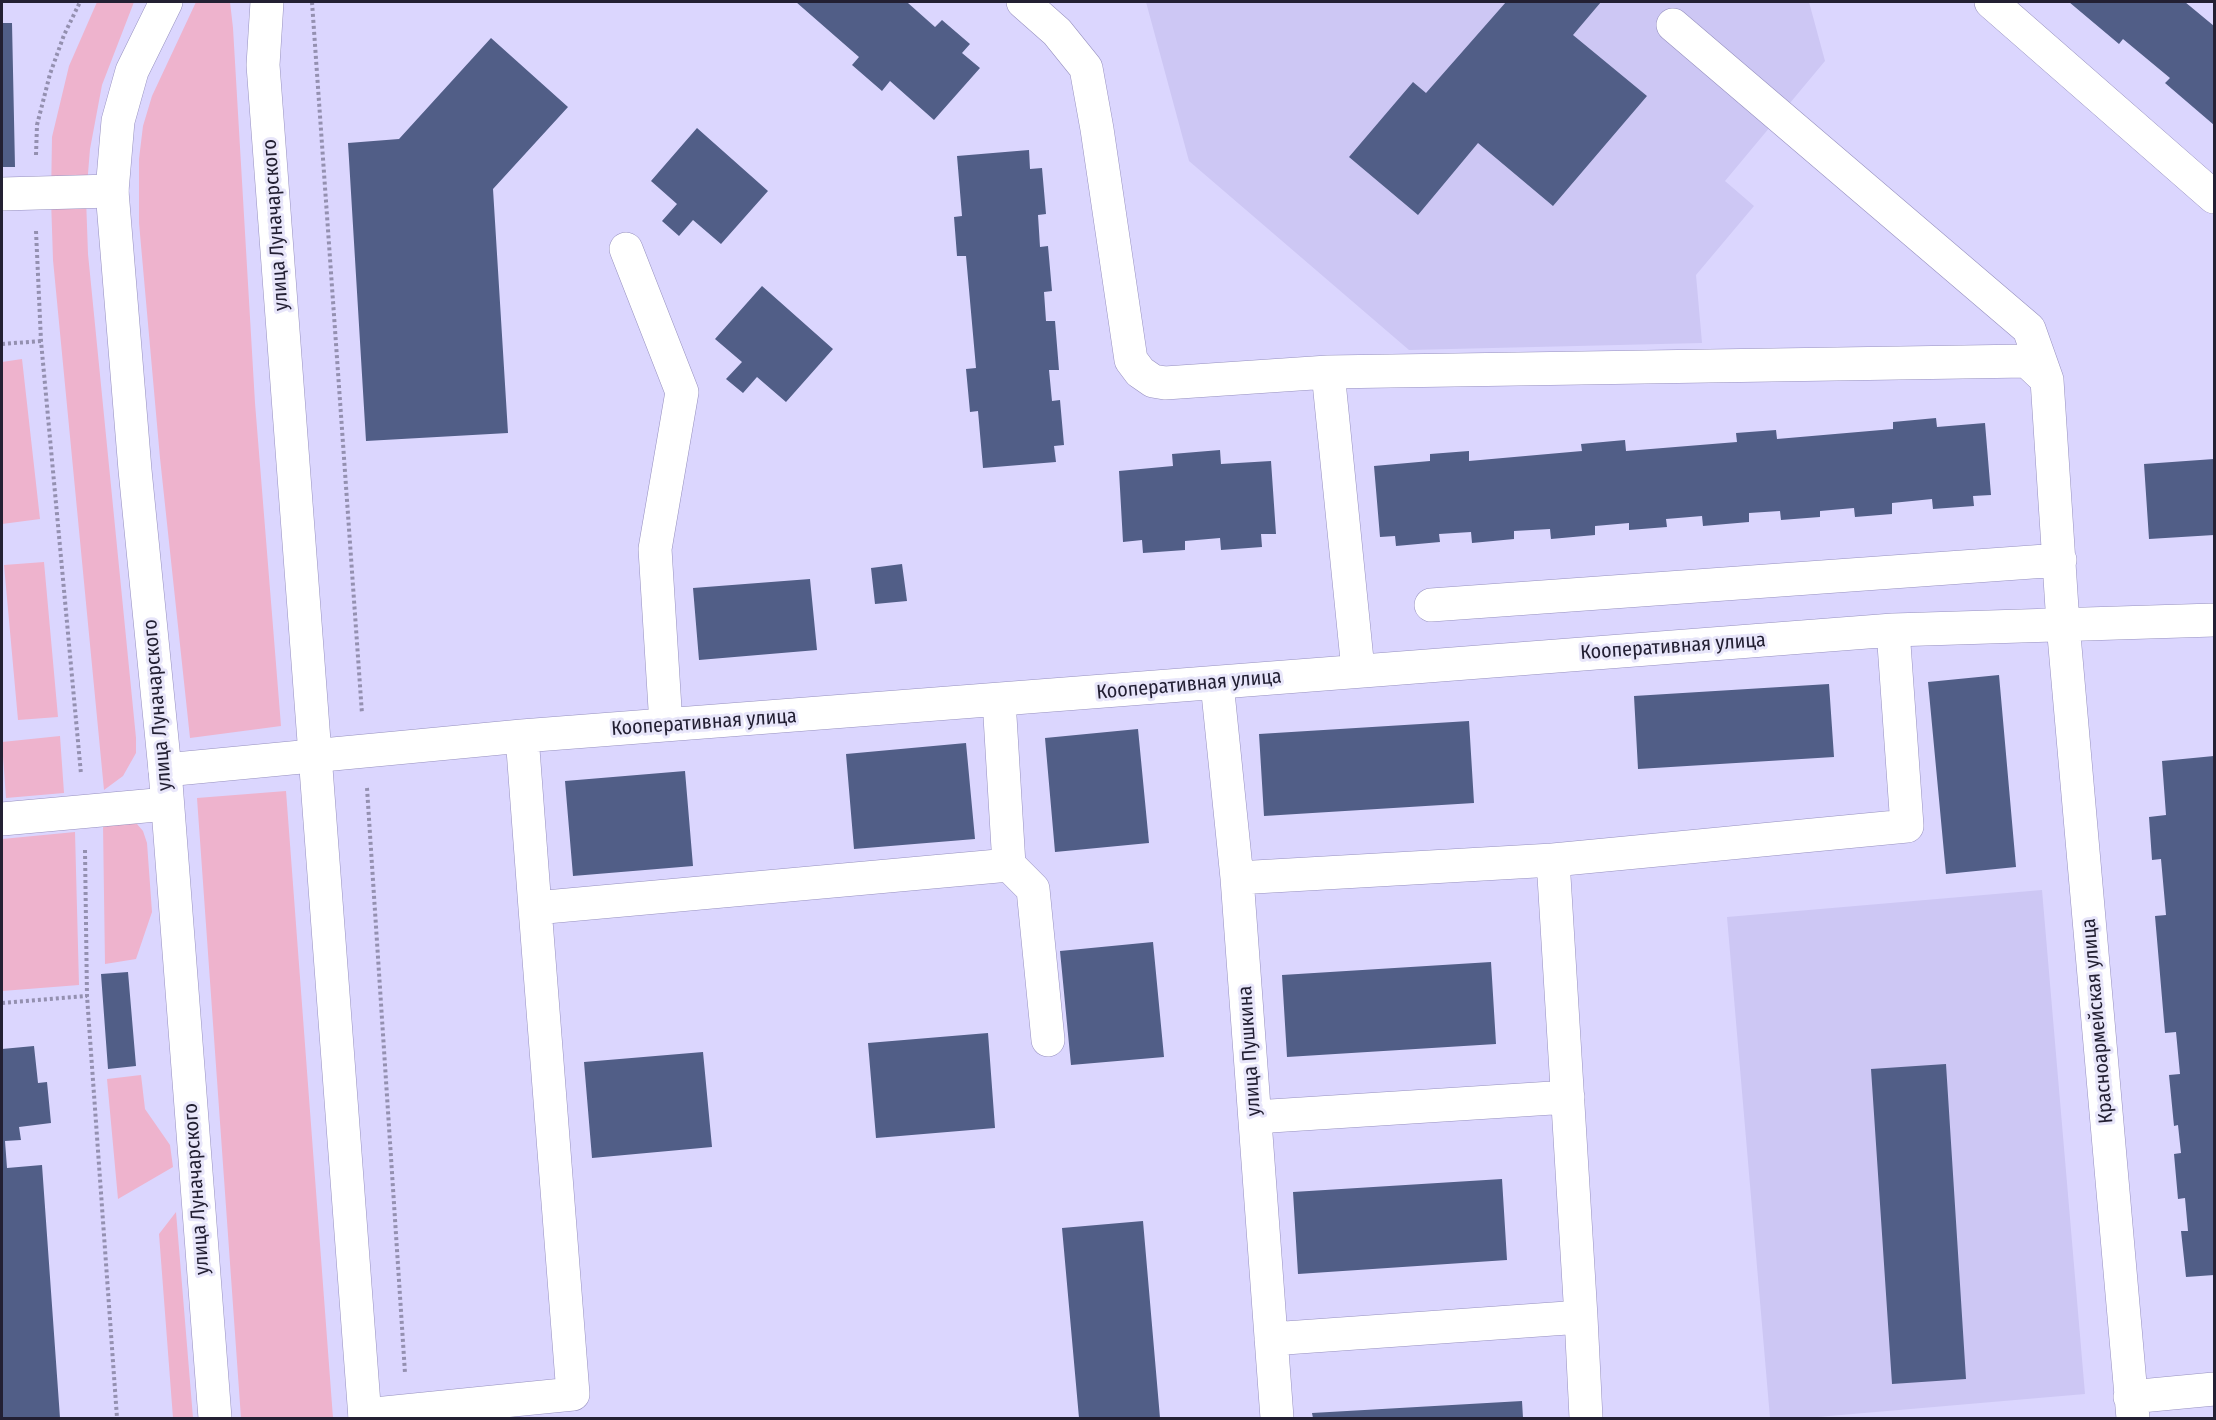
<!DOCTYPE html>
<meta charset="utf-8">
<style>
body{margin:0}
#map{position:relative;width:2216px;height:1420px;overflow:hidden;background:#dbd6fe;font-family:"Fira Sans Condensed",sans-serif}
canvas{display:block}
.frame{position:absolute;inset:0;border:3px solid #232033;pointer-events:none}
</style>
<div id="map">
<canvas width="2216" height="1420"></canvas>
<div class="frame"></div>
</div>
<script>
const g = document.querySelector('canvas').getContext('2d');
g.lineJoin = 'round';
function fillPath(path, color) {
  g.fillStyle = color;
  g.fill(path, 'evenodd');
}
function poly(rows) {
  const path = new Path2D();
  for (const r of rows) {
    path.moveTo(r[0], r[1]);
    for (let i = 2; i < r.length; i += 2) path.lineTo(r[i], r[i + 1]);
  }
  return path;
}
function stroke(path, color, width, dash) {
  g.strokeStyle = color;
  g.lineWidth = width;
  g.lineCap = dash ? 'butt' : 'round';
  g.setLineDash(dash || []);
  g.stroke(path);
}
function write(font, color, halo, rows, align = 'center') {
  g.font = font + ' "Fira Sans Condensed",sans-serif';
  g.lineWidth = 6;
  g.setLineDash([]);
  g.textBaseline = 'middle';
  g.strokeStyle = halo;
  g.fillStyle = color;
  for (const [text, x, y, turn = 0] of rows) {
    g.save();
    g.translate(x, y);
    g.rotate((+turn || 0) * Math.PI / 180);
    g.textAlign = isNaN(turn) ? turn : align;
    if (halo) g.strokeText(text, 0, 0);
    g.fillText(text, 0, 0);
    g.restore();
  }
}
fillPath(poly([
 [1146,2,1809,2,1825,61,1725,181,1754,206,1696,275,1702,343,1409,350,1189,161],
 [2042,890,2085,1394,1806,1418,1770,1418,1727,917]
]), '#cdc7f4');
fillPath(poly([
 [97,2,134,2,102,85,90,149,86,198,88,254,136,738,136,753,123,776,104,790,53,260,51,199,52,137,69,66],
 [196,2,230,2,233,28,255,403,281,726,190,738,160,458,139,223,139,159,143,126,152,96],
 [22,359,40,519,2,524,2,362],
 [44,562,58,717,18,720,4,565],
 [60,736,64,793,6,798,2,742],
 [286,791,333,1418,241,1418,197,798],
 [127,822,137,824,143,831,147,843,152,912,136,959,105,964,103,825],
 [75,832,79,985,2,991,2,839],
 [141,1075,145,1109,170,1145,173,1167,118,1199,107,1079],
 [176,1212,193,1418,173,1418,159,1234]
]), '#eeb3cd');
fillPath(poly([
 [796,2,910,2,908,3,935,27,942,20,970,44,962,53,980,68,934,120,890,81,882,91,852,65,859,57],
 [1506,2,1601,2,1573,35,1647,96,1553,206,1478,143,1418,215,1349,157,1413,82,1426,93],
 [2069,2,2185,2,2214,26,2214,125,2165,83,2170,78,2123,39,2119,44],
 [2,23,12,23,15,167,2,167],
 [491,38,568,107,493,189,508,433,366,441,348,143,399,139],
 [697,128,768,191,721,244,693,220,679,236,662,221,677,204,651,181],
 [1029,150,1030,169,1042,168,1046,214,1038,215,1040,247,1048,246,1052,291,1044,292,1046,321,1055,321,1059,370,1049,370,1052,401,1060,400,1064,445,1054,446,1056,462,983,468,978,411,970,412,966,369,976,368,966,256,957,256,954,217,962,216,957,156],
 [762,286,833,349,786,402,757,377,743,393,726,379,742,362,715,339],
 [1936,418,1937,427,1985,423,1991,495,1973,496,1974,506,1933,509,1932,499,1892,503,1892,514,1855,517,1854,508,1820,511,1820,517,1781,520,1780,511,1749,513,1749,522,1703,526,1702,516,1666,519,1667,527,1629,530,1629,523,1595,526,1595,535,1551,539,1550,529,1514,531,1514,539,1472,543,1471,532,1439,534,1440,542,1396,546,1395,536,1380,537,1374,466,1430,461,1430,454,1469,451,1469,461,1582,451,1581,444,1625,440,1626,451,1737,442,1736,433,1776,430,1777,439,1893,429,1893,422],
 [1220,450,1221,464,1271,461,1276,534,1261,534,1262,547,1221,550,1220,538,1185,541,1185,550,1143,553,1142,540,1123,542,1119,471,1173,466,1172,454],
 [2214,459,2214,535,2149,539,2144,464],
 [902,564,907,601,875,604,871,568],
 [810,579,817,650,699,660,693,588],
 [1999,675,2016,867,1946,874,1928,682],
 [1829,684,1834,757,1638,769,1634,696],
 [1469,721,1474,803,1264,816,1259,734],
 [1138,729,1149,843,1055,852,1045,738],
 [966,743,975,839,854,849,846,754],
 [2214,756,2214,1275,2186,1277,2181,1231,2188,1231,2185,1198,2178,1199,2174,1154,2181,1153,2178,1125,2174,1126,2169,1075,2180,1074,2176,1032,2165,1033,2155,916,2166,915,2161,859,2152,860,2149,817,2166,815,2162,761],
 [685,771,693,866,573,876,565,781],
 [1153,942,1164,1057,1071,1065,1060,951],
 [1491,962,1496,1044,1287,1057,1282,975],
 [128,972,136,1066,108,1069,101,974],
 [988,1033,995,1128,876,1138,868,1043],
 [34,1046,38,1083,47,1082,51,1123,19,1127,21,1140,5,1141,7,1168,42,1165,60,1418,2,1418,2,1049],
 [703,1052,712,1147,592,1158,584,1062],
 [1946,1064,1966,1379,1892,1384,1871,1069],
 [1502,1179,1507,1260,1298,1274,1293,1192],
 [1143,1221,1160,1418,1079,1418,1062,1228],
 [1522,1401,1523,1418,1313,1418,1312,1413]
]), '#515e87');
const minor = poly([
 [1023,2,1057,32,1086,68,1097,129,1131,360,1140,372,1153,381,1165,383,1328,372,1358,670],
 [1991,2,2214,197],
 [1673,25,2029,329,2047,380,2063,624,2133,1418],
 [2,194,112,191],
 [626,249,682,392,655,549,666,725],
 [1328,372,2027,361,2047,380],
 [1431,605,2060,560],
 [1217,683,1237,878,1277,1418],
 [999,700,1009,865],
 [522,736,535,908,1009,865,1033,889,1048,1040],
 [165,770,522,736,1893,630,2214,620],
 [2,819,167,804],
 [1553,860,1907,826,1893,630],
 [1237,878,1553,860,1581,1317,1271,1339],
 [1255,1117,1568,1097],
 [1581,1317,1586,1418],
 [2130,1397,2214,1389],
 [365,1415,573,1394,535,908]
]);
const major = poly([
 [166,2,132,71,118,121,112,191,135,470,165,770,215,1418],
 [267,2,263,65,365,1418]
]);
stroke(minor, '#9690bf', 34);
stroke(major, '#9690bf', 34);
stroke(poly([
 [312,2,362,714],
 [36,155,37,125,50,74,64,35,80,2],
 [36,231,41,341,81,774],
 [2,344,41,341],
 [367,788,405,1373],
 [85,850,87,996,117,1418],
 [2,1003,87,996]
]), '#9490b0', 4, [3, 3]);
stroke(minor, '#fff', 33);
stroke(major, '#fff', 33);
write('20px', '#232033', '#e8e6fa', [
 ["улица Луначарского",276,225,-94],
 ["Кооперативная улица",1673,647,-4],
 ["Кооперативная улица",1189,685,-5],
 ["улица Луначарского",158,705,-95],
 ["Кооперативная улица",704,723,-4],
 ["Красноармейская улица",2098,1021,-95],
 ["улица Пушкина",1250,1051,-94],
 ["улица Луначарского",197,1189,-94]
]);
</script>
